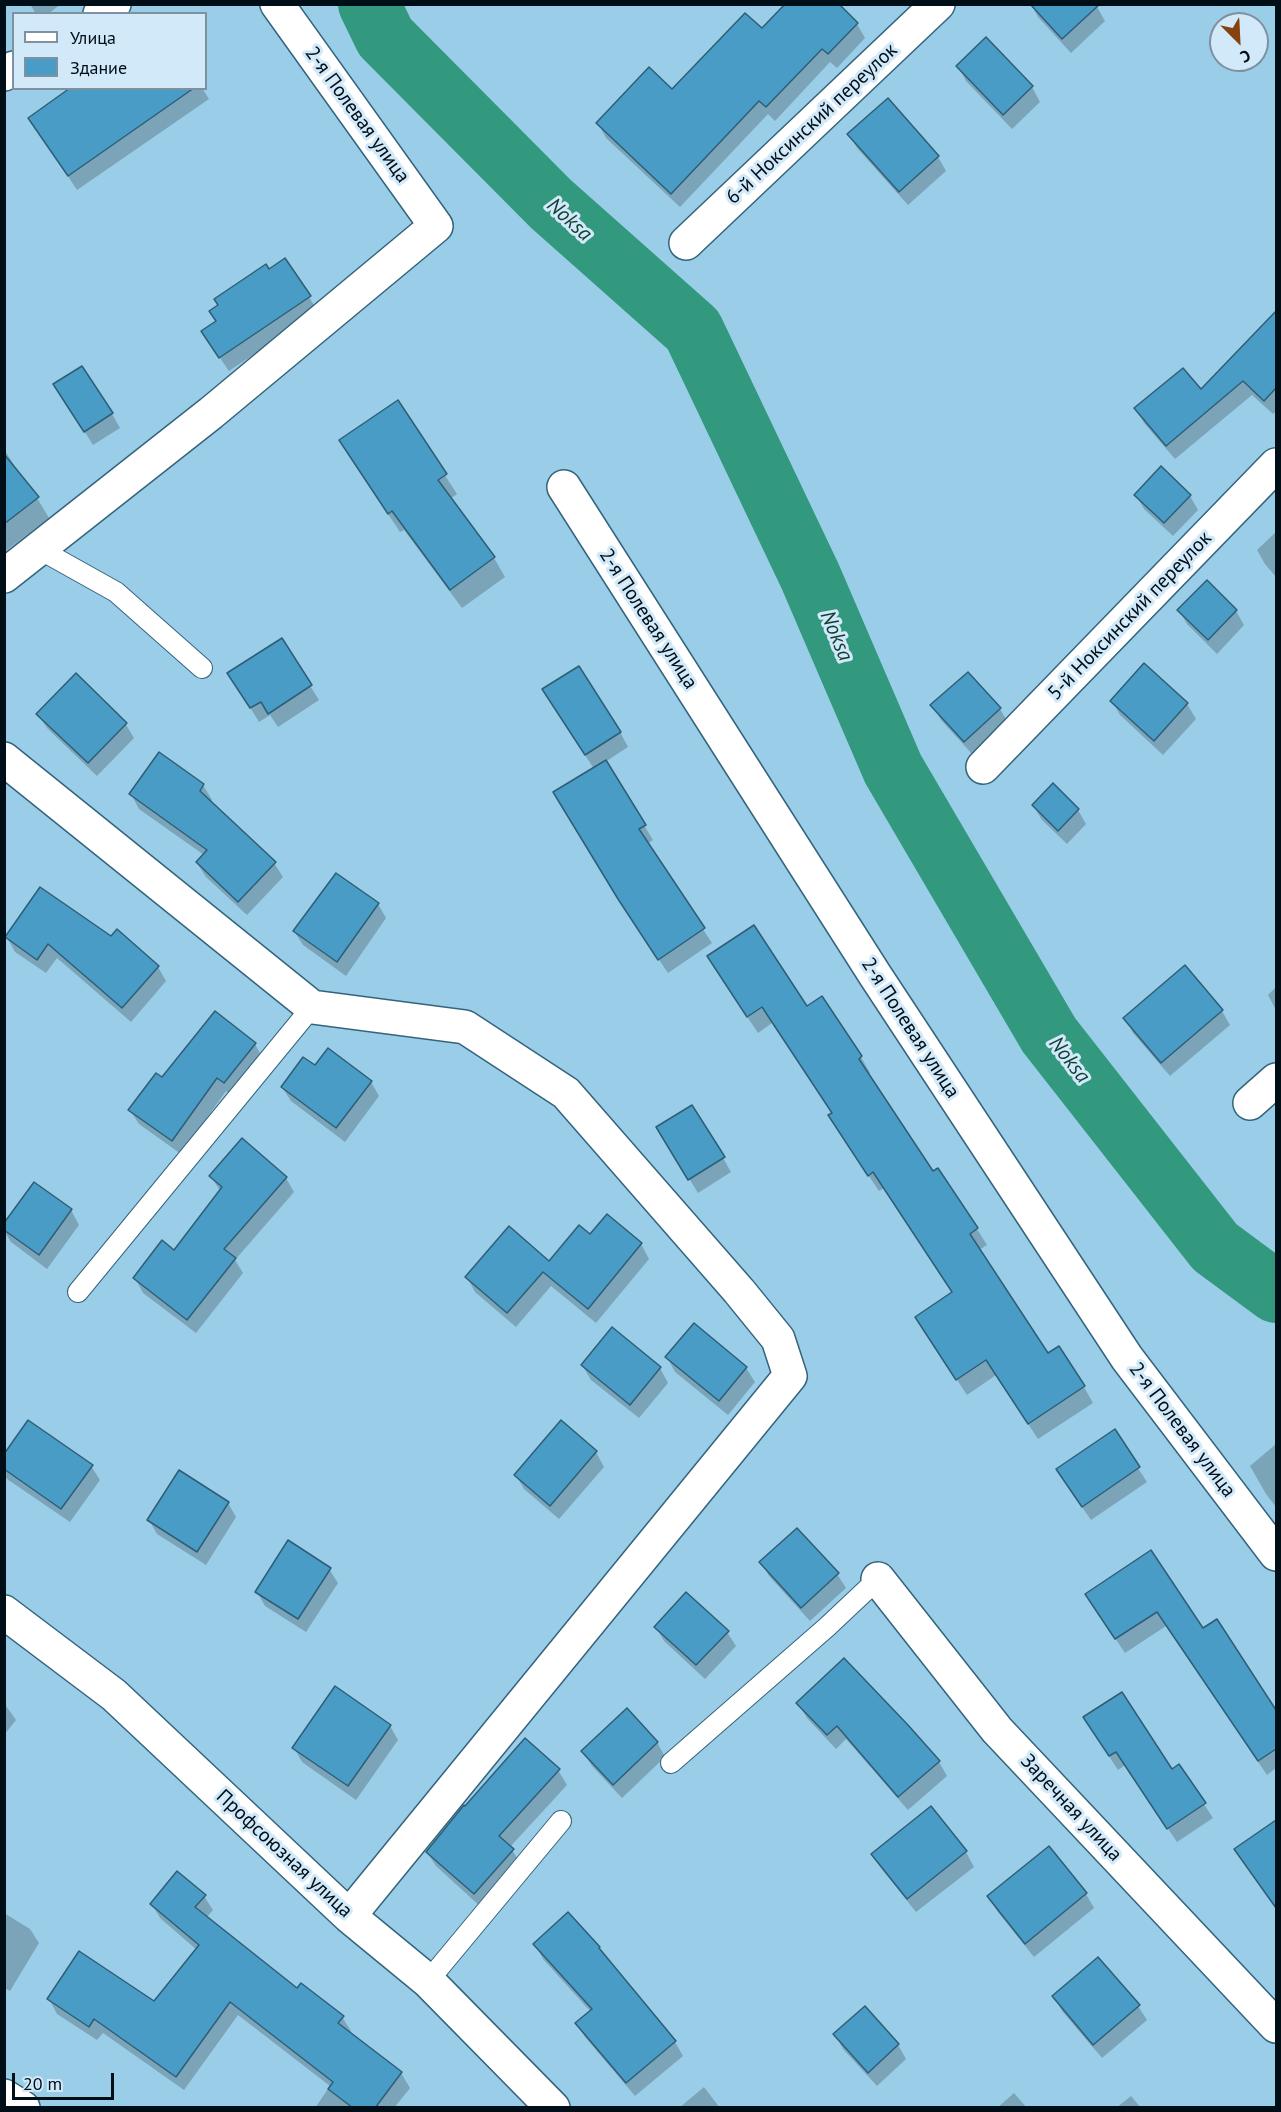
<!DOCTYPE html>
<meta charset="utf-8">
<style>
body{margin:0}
#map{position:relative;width:1281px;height:2112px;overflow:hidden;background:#9acde8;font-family:"PT Sans",sans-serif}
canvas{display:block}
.frame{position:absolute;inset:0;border:6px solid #000e18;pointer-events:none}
.legend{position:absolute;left:12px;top:12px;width:195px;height:78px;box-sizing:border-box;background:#d1e9f8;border:2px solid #7d919e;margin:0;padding:8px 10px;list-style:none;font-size:18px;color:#000e18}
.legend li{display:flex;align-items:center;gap:12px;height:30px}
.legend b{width:30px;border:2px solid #7d919e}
.north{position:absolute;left:1209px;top:12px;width:60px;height:60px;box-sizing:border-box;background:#d1e9f8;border:2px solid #7d919e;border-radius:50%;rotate:156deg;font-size:16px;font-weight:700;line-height:24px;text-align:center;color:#000e18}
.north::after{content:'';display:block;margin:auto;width:21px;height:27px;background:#854310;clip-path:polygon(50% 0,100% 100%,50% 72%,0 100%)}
.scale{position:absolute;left:12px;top:2073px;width:102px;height:27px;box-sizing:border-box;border:3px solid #000e18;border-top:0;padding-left:8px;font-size:18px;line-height:21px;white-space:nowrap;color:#000e18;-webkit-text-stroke:4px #d1e9f8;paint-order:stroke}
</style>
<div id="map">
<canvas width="1281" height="2112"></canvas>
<div class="frame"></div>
<ul class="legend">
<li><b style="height:8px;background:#fff"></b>Улица</li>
<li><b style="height:16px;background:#499cc6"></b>Здание</li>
</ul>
<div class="north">С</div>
<div class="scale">20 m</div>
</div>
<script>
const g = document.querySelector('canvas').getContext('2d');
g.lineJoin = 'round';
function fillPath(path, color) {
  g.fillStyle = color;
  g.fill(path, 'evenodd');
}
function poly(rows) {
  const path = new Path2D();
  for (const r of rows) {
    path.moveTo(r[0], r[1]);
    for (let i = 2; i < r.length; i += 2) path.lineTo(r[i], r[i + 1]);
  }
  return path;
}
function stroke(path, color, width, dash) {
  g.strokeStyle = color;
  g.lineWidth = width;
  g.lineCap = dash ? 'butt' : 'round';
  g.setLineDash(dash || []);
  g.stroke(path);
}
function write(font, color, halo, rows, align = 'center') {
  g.font = font + ' "PT Sans",sans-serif';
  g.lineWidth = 6;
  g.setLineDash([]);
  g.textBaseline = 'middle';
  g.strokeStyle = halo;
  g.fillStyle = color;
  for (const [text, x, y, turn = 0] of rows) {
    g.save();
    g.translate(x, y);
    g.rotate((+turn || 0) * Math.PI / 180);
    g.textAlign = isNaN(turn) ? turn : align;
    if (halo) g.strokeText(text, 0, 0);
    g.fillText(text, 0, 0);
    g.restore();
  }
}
fillPath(poly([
 [30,4,61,4,48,14,36,14],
 [1031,4,1097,7,1105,21,1071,53,1038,17],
 [857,24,865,38,837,68,830,62,775,121,768,114,680,207,606,138,598,123,672,91,762,30],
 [986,39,1032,87,1040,102,1012,129,966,81,958,66],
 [73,88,202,88,209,99,77,190,30,119],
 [849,134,938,157,946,171,908,205,857,148],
 [285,261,318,311,229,371,211,345,217,321,269,271],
 [1276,312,1276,411,1273,414,1252,395,1175,459,1144,423,1136,409,1201,391],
 [64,399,112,414,120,428,93,445],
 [398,403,457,494,450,499,494,558,505,577,462,608,404,530,400,532,352,460],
 [4,449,14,465,12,467,37,498,49,518,4,552],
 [1136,495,1190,496,1198,510,1173,536,1144,509],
 [1276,532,1276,577,1265,564,1257,550],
 [1179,610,1236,611,1244,625,1217,654,1187,624],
 [281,640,319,700,278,727,270,715,259,722,238,688],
 [1145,665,1187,704,1196,719,1163,755,1120,715,1112,701],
 [552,704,620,732,628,747,605,762,653,840,647,844,712,943,668,973,628,914,594,769],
 [932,705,1000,709,1008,723,973,755,941,720],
 [38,714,125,723,134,738,97,776,47,728],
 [203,785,212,800,210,802,274,863,283,877,247,915,206,877,197,863,204,855,139,809,131,794],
 [1033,805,1078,810,1086,824,1067,844,1042,820],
 [378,904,386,918,346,976,303,945,294,931],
 [7,937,111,938,158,967,166,981,131,1022,57,958,46,973,15,952],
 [1185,968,1222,1011,1230,1025,1170,1076,1133,1033,1125,1018],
 [718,973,807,1008,822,998,861,1057,870,1073,868,1075,933,1173,938,1170,977,1229,987,1245,979,1250,1048,1355,1084,1387,1093,1403,1038,1439,996,1375,967,1395,926,1333,953,1293,884,1188,879,1191,839,1132,833,1114,772,1023,758,1033],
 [1276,987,1276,1010,1268,995],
 [215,1013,255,1044,263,1059,233,1097,226,1091,181,1154,139,1124,130,1110,162,1079],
 [315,1067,371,1082,379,1096,345,1142,291,1101,282,1087],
 [666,1141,723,1158,731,1172,698,1193],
 [211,1176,286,1178,294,1192,235,1260,243,1273,196,1333,143,1293,135,1278,174,1252,220,1191],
 [71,1210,79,1225,47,1269,11,1242,4,1231,4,1225],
 [590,1236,641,1244,649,1259,596,1323,551,1286,516,1327,475,1292,467,1277,549,1263],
 [694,1325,746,1368,755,1382,728,1415,675,1372,667,1357],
 [612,1329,660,1368,668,1383,639,1418,591,1380,582,1365],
 [561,1422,596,1452,604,1467,559,1519,524,1489,516,1475],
 [1114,1431,1147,1482,1091,1520,1066,1484],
 [1276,1444,1276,1507,1266,1494,1250,1466],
 [4,1456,91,1466,100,1480,70,1522,7,1479,4,1474],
 [228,1503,236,1517,206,1565,157,1534,149,1520],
 [1150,1552,1202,1630,1268,1700,1270,1699,1276,1709,1276,1768,1267,1775,1166,1626,1125,1653,1095,1608],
 [761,1562,837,1574,846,1588,810,1621,769,1576],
 [329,1569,338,1583,306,1632,265,1606,257,1592],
 [656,1627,727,1632,736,1646,705,1679,664,1641],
 [4,1703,16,1720,4,1735],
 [798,1703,939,1762,947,1776,908,1810,846,1739,836,1749,807,1718],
 [390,1726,398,1740,356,1800,302,1762,294,1748],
 [1093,1732,1172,1771,1179,1766,1213,1818,1177,1842,1125,1765,1118,1770],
 [657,1742,665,1757,622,1798,592,1766,583,1752],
 [558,1770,567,1785,510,1847,521,1864,482,1908,436,1866,427,1852],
 [931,1808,966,1852,974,1867,916,1912,881,1868,873,1854],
 [1276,1821,1276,1909,1236,1850],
 [1086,1894,1094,1908,1034,1957,997,1911,989,1897],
 [204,1896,213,1910,206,1918,297,1990,342,2017,351,2031,349,2034,401,2073,410,2088,394,2108,315,2108,330,2086,238,2015,184,2090,103,2033,97,2040,57,2014,49,1999,154,2003,197,1950,160,1918,152,1904],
 [4,1913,30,1929,39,1943,10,1991,4,1988],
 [535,1944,675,2042,683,2056,635,2096,585,2037,577,2023,591,2012,543,1959],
 [1054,1996,1138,2006,1147,2020,1102,2058,1062,2011],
 [864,2008,898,2045,906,2059,877,2086,843,2049,835,2034],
 [704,2087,720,2108,679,2108],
 [1014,2093,1027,2108,997,2108],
 [1131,2096,1141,2108,1116,2108]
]), '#0003');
stroke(poly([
 [369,4,385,37,551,204,693,330,810,576,893,769,1049,1035,1215,1247,1276,1292]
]), '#32987e', 62);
const building = poly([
 [785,4,839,4,858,23,828,54,822,49,766,107,759,101,671,194,596,123,649,67,672,89,745,13,762,28,785,4],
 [1030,4,1100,4,1062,39,1030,4],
 [986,37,1033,86,1003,115,956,66,986,37],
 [70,88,194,88,68,176,28,118,70,88],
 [888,98,939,156,899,192,847,134,888,98],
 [285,258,311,296,219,358,201,331,216,321,209,311,218,305,214,299,266,264,269,269,285,258],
 [1276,311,1276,388,1264,401,1243,381,1166,446,1134,408,1183,368,1201,389,1276,311],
 [82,366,113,413,84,432,53,384,82,366],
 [398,400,447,474,438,480,495,557,450,590,392,511,388,514,339,440,398,400],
 [4,454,39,497,4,524,4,454],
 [1161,466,1191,495,1164,523,1134,495,1161,466],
 [1207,580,1237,610,1208,640,1177,610,1207,580],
 [282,638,312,685,268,714,261,702,250,708,227,673,282,638],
 [1144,663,1188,703,1154,741,1110,701,1144,663],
 [579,666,621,732,585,755,542,689,579,666],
 [968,672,1001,708,964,742,930,705,968,672],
 [76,673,127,723,88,763,36,714,76,673],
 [159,752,204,784,200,791,276,862,238,902,196,862,207,850,129,794,159,752],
 [606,760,646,825,639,829,705,928,658,960,618,899,553,792,606,760],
 [1053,783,1079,809,1058,831,1032,805,1053,783],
 [336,873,379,903,337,962,293,931,336,873],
 [40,887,111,936,117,929,159,966,122,1008,48,944,37,960,5,937,40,887],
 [754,925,807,1006,822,996,862,1056,859,1059,933,1171,938,1168,978,1228,970,1234,1048,1353,1059,1346,1085,1386,1028,1424,986,1360,956,1380,915,1317,952,1292,873,1172,868,1176,828,1115,832,1113,762,1007,747,1017,707,956,754,925],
 [1185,965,1223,1010,1161,1063,1123,1018,1185,965],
 [215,1011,256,1043,224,1083,217,1078,172,1141,128,1110,156,1073,162,1077,215,1011],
 [328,1048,372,1081,336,1128,281,1087,303,1057,315,1065,328,1048],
 [692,1105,725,1157,688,1180,656,1127,692,1105],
 [242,1138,287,1177,224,1249,236,1258,187,1320,133,1278,162,1240,174,1250,222,1187,209,1176,242,1138],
 [34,1182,72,1209,39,1255,4,1230,4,1223,34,1182],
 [607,1214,642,1243,588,1309,543,1272,507,1313,465,1277,509,1226,549,1261,579,1225,590,1234,607,1214],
 [694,1323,747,1367,719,1401,665,1357,694,1323],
 [612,1327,661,1367,630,1405,581,1365,612,1327],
 [28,1420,93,1465,61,1509,4,1469,4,1454,28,1420],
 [561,1420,597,1451,550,1506,514,1475,561,1420],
 [1115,1429,1140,1467,1082,1507,1056,1469,1115,1429],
 [179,1470,229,1502,197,1552,147,1520,179,1470],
 [797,1528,839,1573,801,1608,759,1562,797,1528],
 [288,1540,331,1568,298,1619,255,1592,288,1540],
 [1151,1550,1203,1628,1217,1619,1276,1710,1276,1749,1258,1761,1157,1612,1115,1639,1085,1594,1151,1550],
 [686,1592,729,1631,696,1665,654,1627,686,1592],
 [844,1658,908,1725,940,1761,898,1797,837,1726,827,1735,796,1703,844,1658],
 [335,1686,391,1725,348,1786,292,1748,335,1686],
 [1122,1692,1172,1769,1179,1764,1206,1803,1167,1829,1116,1752,1109,1756,1083,1717,1122,1692],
 [627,1708,658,1742,613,1785,581,1751,627,1708],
 [525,1738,560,1769,499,1836,514,1849,474,1894,426,1852,464,1805,465,1806,525,1738],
 [931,1806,967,1851,907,1899,871,1854,931,1806],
 [1276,1820,1276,1908,1234,1849,1276,1820],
 [1049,1846,1087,1893,1025,1944,987,1896,1049,1846],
 [177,1871,206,1895,195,1907,297,1988,301,1983,344,2016,338,2023,402,2072,375,2108,353,2108,328,2089,333,2082,230,2002,176,2077,94,2019,89,2027,47,1999,79,1951,154,2001,199,1945,150,1904,177,1871],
 [568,1912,600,1947,599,1948,676,2041,626,2083,575,2023,592,2009,533,1944,568,1912],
 [1098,1957,1140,2005,1093,2045,1052,1996,1098,1957],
 [865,2006,899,2044,868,2073,833,2034,865,2006]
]);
fillPath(building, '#499cc6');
stroke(building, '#2e5e76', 1.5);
const service = poly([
 [39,549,116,592,202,668],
 [78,1292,312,1007],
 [671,1763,827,1627,878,1579],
 [428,1981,561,1821]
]);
const minor = poly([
 [100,14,114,4],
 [4,74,14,68],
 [686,243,938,4],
 [564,487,875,975,1127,1358,1276,1554],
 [4,576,211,413,436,226,277,4],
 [4,759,312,1007,465,1027,566,1093,739,1291,778,1339,790,1376,349,1916],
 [983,767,1276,465],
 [1250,1103,1276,1080],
 [878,1579,997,1730,1276,2026],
 [4,1612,114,1695,349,1916,428,1981,553,2108],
 [4,2096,23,2108]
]);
stroke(service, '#34647c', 22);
stroke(minor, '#34647c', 36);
stroke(service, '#fff', 20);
stroke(minor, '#fff', 33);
write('20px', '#000e18', '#d1e9f8', [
 ["2-я Полевая улица",357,115,54],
 ["6-й Ноксинский переулок",812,124,-43],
 ["5-й Ноксинский переулок",1130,616,-46],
 ["2-я Полевая улица",648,619,57],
 ["2-я Полевая улица",910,1028,57],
 ["2-я Полевая улица",1182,1430,53],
 ["Заречная улица",1071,1808,47],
 ["Профсоюзная улица",284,1854,43]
]);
write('italic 21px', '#123e32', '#d1e9f8', [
 ["Noksa",569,220,42],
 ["Noksa",836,636,67],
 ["Noksa",1069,1060,52]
]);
</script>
